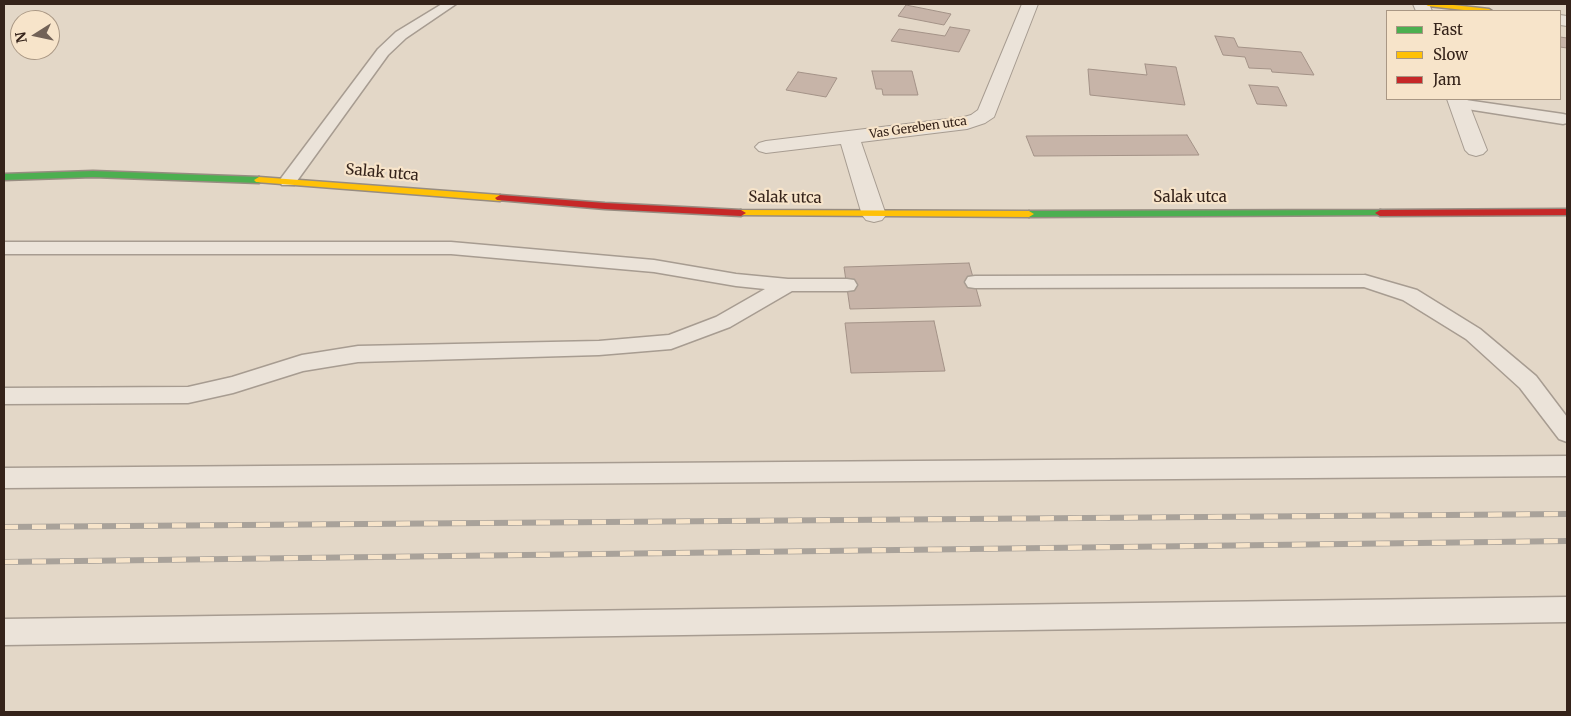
<!DOCTYPE html>
<style>
body{margin:0}
#map{position:relative;width:1571px;height:716px;overflow:hidden;background:#e3d7c7;font-family:Merriweather,serif}
canvas{display:block}
.frame{position:absolute;inset:0;border:5px solid #35231a;pointer-events:none}
.legend{position:absolute;left:1386px;top:10px;width:175px;height:90px;box-sizing:border-box;background:#f7e4ca;border:1px solid #a99784;margin:0;padding:6px 9px;list-style:none;font-size:15px;color:#35231a}
.legend li{display:flex;align-items:center;gap:10px;height:25px}
.legend b{width:25px;border:1px solid #a99784}
.north{position:absolute;left:10px;top:10px;width:50px;height:50px;box-sizing:border-box;background:#f7e4ca;border:1px solid #a99784;border-radius:50%;rotate:260deg;font-size:14px;font-weight:700;line-height:20px;text-align:center;color:#35231a}
.north::after{content:'';display:block;margin:auto;width:18px;height:22px;background:#726257;clip-path:polygon(50% 0,100% 100%,50% 72%,0 100%)}
</style>
<div id="map">
<canvas width="1571" height="716"></canvas>
<div class="frame"></div>
<ul class="legend">
<li><b style="height:6px;background:#4caf50"></b>Fast</li>
<li><b style="height:6px;background:#ffc107"></b>Slow</li>
<li><b style="height:6px;background:#c62828"></b>Jam</li>
</ul>
<div class="north">N</div>
</div>
<script>
const g = document.querySelector('canvas').getContext('2d');
g.lineJoin = 'round';
function fillPath(path, color) {
  g.fillStyle = color;
  g.fill(path, 'evenodd');
}
function poly(rows) {
  const path = new Path2D();
  for (const r of rows) {
    path.moveTo(r[0], r[1]);
    for (let i = 2; i < r.length; i += 2) path.lineTo(r[i], r[i + 1]);
  }
  return path;
}
function stroke(path, color, width, dash) {
  g.strokeStyle = color;
  g.lineWidth = width;
  g.lineCap = dash ? 'butt' : 'round';
  g.setLineDash(dash || []);
  g.stroke(path);
}
function write(font, color, halo, rows, align = 'center') {
  g.font = font + ' Merriweather,serif';
  g.lineWidth = 4.5;
  g.setLineDash([]);
  g.textBaseline = 'middle';
  g.strokeStyle = halo;
  g.fillStyle = color;
  for (const [text, x, y, turn = 0] of rows) {
    g.save();
    g.translate(x, y);
    g.rotate((+turn || 0) * Math.PI / 180);
    g.textAlign = isNaN(turn) ? turn : align;
    if (halo) g.strokeText(text, 0, 0);
    g.fillText(text, 0, 0);
    g.restore();
  }
}
const building = poly([
 [906,5,951,14,944,25,898,16,906,5],
 [950,27,970,30,959,52,891,41,899,29,945,36,950,27],
 [1215,36,1234,38,1238,47,1301,52,1314,75,1272,72,1271,69,1249,68,1245,57,1223,55,1215,36],
 [1560,37,1567,38,1567,48,1560,47,1560,37],
 [1145,64,1176,67,1185,105,1090,95,1088,69,1147,75,1145,64],
 [872,71,912,71,918,95,883,95,882,89,876,89,872,71],
 [798,72,837,78,826,97,786,90,798,72],
 [1249,85,1278,87,1287,106,1257,104,1249,85],
 [1187,135,1199,155,1034,156,1026,136,1187,135],
 [969,263,981,306,850,309,844,267,969,263],
 [934,321,945,371,851,373,845,323,934,321]
]);
fillPath(building, '#c7b4a8');
stroke(building, '#a39287', 1);
const lane = poly([
 [442,4,456,4,406,38,388,55,294,185,282,185,279,181,378,49,396,32,442,4],
 [1459,99,1563,114,1567,115,1567,123,1563,124,1454,107,1451,104,1454,101,1459,99],
 [4,242,451,242,654,260,736,274,788,279,847,279,854,280,857,285,854,290,847,291,792,291,730,327,671,349,599,355,358,362,303,371,233,393,188,403,4,404,4,388,188,387,232,377,302,355,358,346,599,341,669,335,716,317,765,289,736,286,654,272,451,254,4,254,4,242],
 [1365,275,1417,290,1480,329,1536,376,1567,417,1567,442,1559,439,1520,388,1466,339,1403,300,1364,287,975,288,968,287,965,282,968,277,975,276,1365,275],
 [1567,456,1567,476,4,488,4,468,1567,456],
 [1567,597,1567,622,4,645,4,619,1567,597]
]);
const street = poly([
 [1022,4,1038,4,994,117,985,123,967,129,861,142,886,215,882,220,874,222,866,220,862,215,841,144,766,153,759,151,755,147,759,143,766,141,964,117,971,115,978,110,1022,4],
 [1413,4,1429,4,1432,11,1416,11,1413,4],
 [1560,15,1567,16,1567,26,1560,25,1560,15],
 [1447,99,1467,99,1487,150,1483,154,1476,156,1469,154,1465,150,1447,99]
]);
const fast = poly([
 [93,171,259,177,264,180,259,183,93,177,4,180,4,174,93,171],
 [1380,210,1383,211,1383,215,1029,217,1024,214,1029,211,1380,210]
]);
const slow = poly([
 [1425,4,1444,4,1489,9,1492,11,1473,11,1428,6,1425,4],
 [259,177,500,195,505,198,500,201,256,182,254,180,259,177],
 [741,210,1029,211,1034,214,1029,217,738,215,738,211,741,210]
]);
const jam = poly([
 [500,195,605,203,741,210,746,213,741,216,605,209,497,200,495,198,500,195],
 [1567,209,1567,215,1380,216,1375,213,1380,210,1567,209]
]);
stroke(lane, '#a79c91', 3);
stroke(street, '#a79c91', 2);
stroke(fast, '#978c81', 3);
stroke(slow, '#978c81', 3);
stroke(jam, '#978c81', 3);
fillPath(lane, '#ebe3d9');
fillPath(street, '#ebe3d9');
fillPath(fast, '#4caf50');
fillPath(slow, '#ffc107');
fillPath(jam, '#c62828');
const rail = poly([
 [4,527,1567,514],
 [4,562,1567,541]
]);
stroke(rail, '#a9a29a', 6);
stroke(rail, '#f7e4ca', 4.5, [14]);
write('12px', '#35231a', '#f7e4ca', [
 ["Vas Gereben utca",918,128,-8]
]);
write('15px', '#35231a', '#f7e4ca', [
 ["Salak utca",382,173,5],
 ["Salak utca",785,198,1],
 ["Salak utca",1190,198]
]);
</script>
